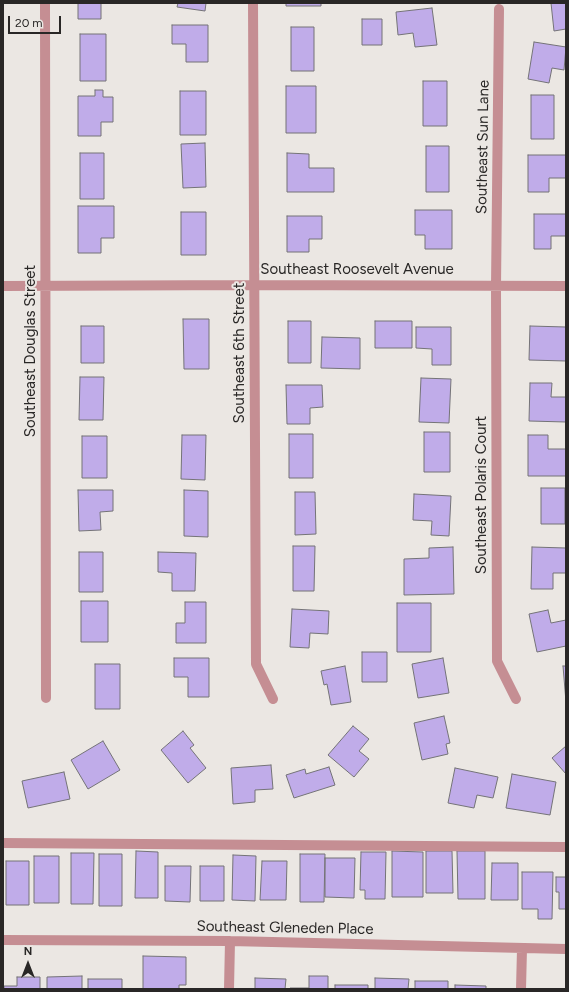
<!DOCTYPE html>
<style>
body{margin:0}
#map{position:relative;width:569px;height:992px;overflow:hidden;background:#ebe7e3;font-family:Figtree,sans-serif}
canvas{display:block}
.frame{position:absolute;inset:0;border:4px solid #292726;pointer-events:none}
.north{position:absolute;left:8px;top:944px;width:40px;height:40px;-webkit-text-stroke:3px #ebe7e3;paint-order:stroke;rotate:0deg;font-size:11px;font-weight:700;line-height:16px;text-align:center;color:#292726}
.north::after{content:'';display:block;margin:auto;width:14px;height:18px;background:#292726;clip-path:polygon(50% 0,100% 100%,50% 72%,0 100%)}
.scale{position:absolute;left:8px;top:16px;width:53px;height:18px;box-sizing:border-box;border:2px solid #292726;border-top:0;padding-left:5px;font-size:12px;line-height:14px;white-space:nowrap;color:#292726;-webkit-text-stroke:3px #ebe7e3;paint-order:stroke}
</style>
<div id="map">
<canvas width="569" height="992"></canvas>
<div class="frame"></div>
<div class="north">N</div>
<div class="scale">20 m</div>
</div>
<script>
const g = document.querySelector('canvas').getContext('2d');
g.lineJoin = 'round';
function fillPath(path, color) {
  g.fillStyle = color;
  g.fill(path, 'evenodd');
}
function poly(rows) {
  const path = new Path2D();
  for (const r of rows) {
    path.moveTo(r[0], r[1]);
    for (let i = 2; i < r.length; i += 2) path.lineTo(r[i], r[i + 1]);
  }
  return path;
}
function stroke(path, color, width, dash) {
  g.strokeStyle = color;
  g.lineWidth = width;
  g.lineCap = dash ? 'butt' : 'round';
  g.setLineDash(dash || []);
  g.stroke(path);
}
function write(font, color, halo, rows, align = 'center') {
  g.font = font + ' Figtree,sans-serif';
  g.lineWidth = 4;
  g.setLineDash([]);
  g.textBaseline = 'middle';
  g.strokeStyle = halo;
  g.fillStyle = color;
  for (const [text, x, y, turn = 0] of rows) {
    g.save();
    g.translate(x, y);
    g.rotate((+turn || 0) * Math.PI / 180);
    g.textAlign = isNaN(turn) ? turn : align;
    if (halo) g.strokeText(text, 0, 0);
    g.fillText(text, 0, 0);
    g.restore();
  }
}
const building = poly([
 [78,3,101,3,101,19,78,19,78,3],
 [178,3,206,3,205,11,177,7,178,3],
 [286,3,321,3,321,6,286,6,286,3],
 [551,3,566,3,566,29,554,31,551,3],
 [432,8,437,45,415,47,413,33,398,35,396,12,432,8],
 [362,19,382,19,382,45,362,45,362,19],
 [172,25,208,25,208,62,186,62,186,44,172,44,172,25],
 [291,27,314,27,314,71,291,71,291,27],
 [80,34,106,34,106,81,80,81,80,34],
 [534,42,566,47,564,70,552,68,549,83,528,79,534,42],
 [423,81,447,81,447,126,423,126,423,81],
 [286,86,316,86,316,133,286,133,286,86],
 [95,90,103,90,103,97,113,97,113,122,101,122,101,136,78,136,78,96,95,96,95,90],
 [180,91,206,91,206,135,180,135,180,91],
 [531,95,554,95,554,139,531,139,531,95],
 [205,143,206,187,183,188,181,144,205,143],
 [426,146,449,146,449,192,426,192,426,146],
 [80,153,104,153,104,199,80,199,80,153],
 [287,153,309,154,309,168,334,168,334,192,287,192,287,153],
 [528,155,566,155,566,178,549,178,549,192,528,192,528,155],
 [78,206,114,206,114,238,101,238,101,253,78,253,78,206],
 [415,210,452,210,452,249,425,249,425,235,415,235,415,210],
 [181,212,206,212,206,255,181,255,181,212],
 [534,214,566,214,566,236,551,236,551,249,534,249,534,214],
 [287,216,322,216,322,239,309,239,309,252,287,252,287,216],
 [183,319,209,319,209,369,184,369,183,319],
 [288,321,311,321,311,363,288,363,288,321],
 [375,321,412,321,412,348,375,348,375,321],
 [81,326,104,326,104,363,81,363,81,326],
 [530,326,566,327,566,361,529,360,530,326],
 [416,327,451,327,451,365,432,365,432,349,416,348,416,327],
 [322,337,360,338,360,369,321,368,322,337],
 [80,377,104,377,103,420,79,420,80,377],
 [421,378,451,379,449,423,419,422,421,378],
 [530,383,552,383,551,397,566,397,566,422,529,421,530,383],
 [286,385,322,385,323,407,310,408,310,424,287,424,286,385],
 [424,432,450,432,450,472,424,472,424,432],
 [289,434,313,434,313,478,289,478,289,434],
 [182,435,206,435,205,480,181,479,182,435],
 [528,435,548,435,548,449,566,449,566,476,528,476,528,435],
 [82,436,107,436,107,478,82,478,82,436],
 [541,488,565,488,565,524,541,524,541,488],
 [78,490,113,490,113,511,100,512,101,530,79,531,78,490],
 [184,490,208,491,208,537,184,536,184,490],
 [295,492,315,492,316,534,295,535,295,492],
 [414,494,451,496,449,536,431,535,432,521,413,520,414,494],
 [293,546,315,546,314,591,293,591,293,546],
 [453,547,454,594,404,595,404,559,429,558,429,548,453,547],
 [532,547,566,548,566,573,553,573,553,589,531,589,532,547],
 [79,552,103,552,103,592,79,592,79,552],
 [158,552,196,553,195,591,172,591,172,573,158,572,158,552],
 [81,601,108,601,108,642,81,642,81,601],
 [185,602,206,602,206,643,176,643,176,623,185,623,185,602],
 [397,603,431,603,431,652,397,652,397,603],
 [292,609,329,611,328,634,310,633,309,648,290,647,292,609],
 [548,610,551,623,566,620,566,646,537,652,529,614,548,610],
 [362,652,387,652,387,682,362,682,362,652],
 [174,658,209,658,209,697,188,697,188,677,174,677,174,658],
 [443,658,449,693,418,698,412,664,443,658],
 [95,664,120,664,120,709,95,709,95,664],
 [345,666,351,702,331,705,327,684,324,685,321,671,345,666],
 [563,666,566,666,566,702,563,666],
 [444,716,450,743,446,744,448,754,422,760,414,723,444,716],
 [353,726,369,739,359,751,369,759,354,777,328,755,353,726],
 [183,731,194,745,190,748,206,768,188,783,161,750,183,731],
 [103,741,120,770,88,789,71,760,103,741],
 [566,746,566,774,552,758,566,746],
 [271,765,273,789,255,790,255,802,233,804,231,768,271,765],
 [329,767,335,785,294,798,286,775,305,769,306,774,329,767],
 [455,768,498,777,493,798,477,795,474,808,448,803,455,768],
 [64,772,70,799,28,808,22,781,64,772],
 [512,774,556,782,550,815,506,808,512,774],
 [136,851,158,852,158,898,135,898,136,851],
 [392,851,423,852,423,897,392,897,392,851],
 [426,851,452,851,453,893,426,893,426,851],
 [457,851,485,851,485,899,458,899,457,851],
 [361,852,386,852,385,899,365,899,365,890,360,890,361,852],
 [71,853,94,853,93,904,71,904,71,853],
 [99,854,122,854,122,906,99,906,99,854],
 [300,854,325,854,324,902,300,902,300,854],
 [233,855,256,856,255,901,232,900,233,855],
 [34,856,59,856,59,903,34,903,34,856],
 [325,858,355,858,354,898,325,897,325,858],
 [6,861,29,861,29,905,6,905,6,861],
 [262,861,287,861,286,900,260,900,262,861],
 [492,863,518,863,518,900,491,900,492,863],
 [165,866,191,866,190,902,165,901,165,866],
 [200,866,224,866,224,901,200,901,200,866],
 [522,872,553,872,552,919,538,919,538,909,522,909,522,872],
 [556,877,566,877,566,909,559,909,559,892,556,892,556,877],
 [143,956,186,957,186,985,179,985,179,989,143,989,143,956],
 [82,976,82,989,47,989,47,977,82,976],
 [309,976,328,976,328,989,290,989,290,988,309,988,309,976],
 [17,977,40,977,40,989,4,989,4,986,17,986,17,977],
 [255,978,286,979,285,989,255,989,255,978],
 [375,978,409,979,408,989,375,989,375,978],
 [88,979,122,979,122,989,88,989,88,979],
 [415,981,448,981,448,989,415,989,415,981],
 [335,985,368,985,368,989,335,989,335,985],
 [455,985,486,986,486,989,455,989,455,985]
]);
fillPath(building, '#c0ace9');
stroke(building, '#747377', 1);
stroke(poly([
 [45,3,46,698],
 [253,3,256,664,273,699],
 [499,9,496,286,497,661,516,699],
 [3,286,254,285,566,286],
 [3,843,566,847],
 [3,940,230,941,566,949],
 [229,989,230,941],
 [521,989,522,949]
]), '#c58e93', 10);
write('15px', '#292726', '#ebe7e3', [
 ["Southeast Sun Lane",483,147,-89],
 ["Southeast Roosevelt Avenue",357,270],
 ["Southeast Douglas Street",31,351,-90],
 ["Southeast 6th Street",240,353,-90],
 ["Southeast Polaris Court",482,495,-90],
 ["Southeast Gleneden Place",285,928,1]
]);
</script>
